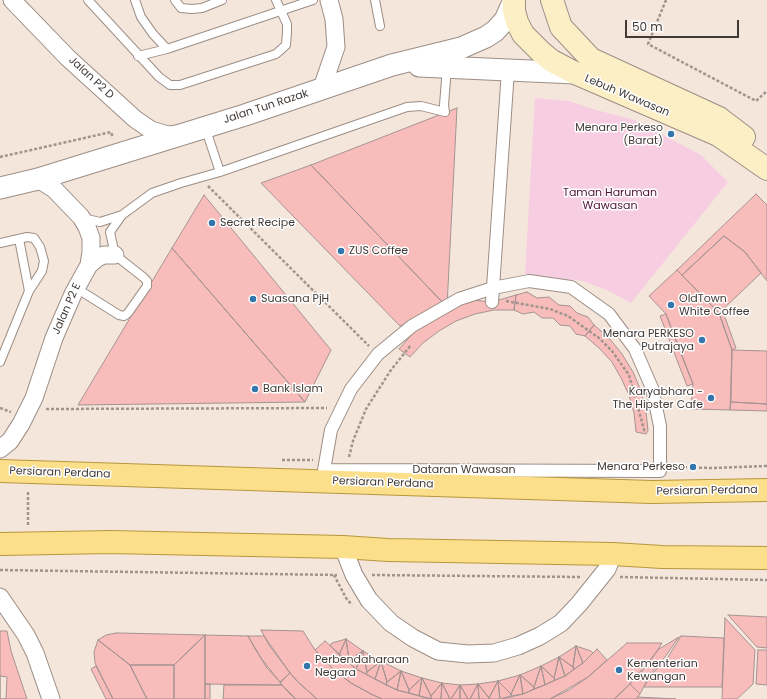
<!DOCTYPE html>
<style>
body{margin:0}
#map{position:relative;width:767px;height:699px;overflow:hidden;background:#f5e6dc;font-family:Poppins,sans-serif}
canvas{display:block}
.scale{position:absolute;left:625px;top:20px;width:114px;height:18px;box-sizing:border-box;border:2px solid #403a36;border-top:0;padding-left:5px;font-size:12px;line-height:14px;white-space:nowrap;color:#403a36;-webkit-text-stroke:3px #fff;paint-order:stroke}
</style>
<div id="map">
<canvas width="767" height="699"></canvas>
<div class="scale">50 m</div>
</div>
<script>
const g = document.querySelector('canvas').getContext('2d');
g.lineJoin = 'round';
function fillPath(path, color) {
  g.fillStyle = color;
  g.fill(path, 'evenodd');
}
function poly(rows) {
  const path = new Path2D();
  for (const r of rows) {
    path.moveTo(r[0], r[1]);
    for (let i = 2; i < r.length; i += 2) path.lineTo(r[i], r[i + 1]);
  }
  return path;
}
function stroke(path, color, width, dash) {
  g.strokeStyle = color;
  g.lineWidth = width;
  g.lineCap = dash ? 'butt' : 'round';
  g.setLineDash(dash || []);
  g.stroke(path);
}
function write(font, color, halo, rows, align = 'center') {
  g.font = font + ' Poppins,sans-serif';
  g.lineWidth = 3;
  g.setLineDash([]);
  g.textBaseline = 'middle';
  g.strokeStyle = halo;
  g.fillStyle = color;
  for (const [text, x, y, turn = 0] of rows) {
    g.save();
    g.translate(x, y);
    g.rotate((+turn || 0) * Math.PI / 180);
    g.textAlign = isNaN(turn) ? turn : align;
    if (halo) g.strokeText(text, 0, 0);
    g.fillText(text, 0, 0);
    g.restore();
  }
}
fillPath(poly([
 [535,98,569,101,596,110,635,120,701,155,728,182,631,303,611,292,583,281,525,274]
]), '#f7cde1');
const building = poly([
 [457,108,447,307,311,165,457,108],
 [311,165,447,307,400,326,261,183,311,165],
 [756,194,767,205,767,281,745,252,724,236,682,275,677,270,756,194],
 [204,195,331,350,305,402,172,248,204,195],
 [724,236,745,252,761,273,719,313,682,275,724,236],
 [172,248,305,402,78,405,172,248],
 [677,270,719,313,732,350,730,410,691,409,693,384,679,349,666,314,649,296,677,270],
 [527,292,537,298,549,297,559,305,570,306,577,313,588,317,594,325,585,336,576,334,570,326,560,325,553,318,542,318,534,312,523,314,514,310,516,295,527,292],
 [516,295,514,310,494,310,475,314,456,321,439,331,423,343,410,357,399,349,414,332,432,318,451,308,472,300,492,302,516,295],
 [723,312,736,348,732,350,719,313,723,312],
 [666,314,693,384,687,386,660,316,666,314],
 [594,325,609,338,622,354,633,372,641,391,646,411,648,431,646,434,636,432,634,413,629,395,621,378,612,362,599,348,585,336,594,325],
 [732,350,767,351,767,404,731,402,732,350],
 [731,402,767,404,767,411,730,410,731,402],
 [728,615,767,617,767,648,757,647,728,615],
 [725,618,755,650,753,684,737,699,722,699,725,618],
 [261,630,303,631,315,650,333,669,351,683,371,694,382,699,317,699,298,682,290,673,269,645,261,630],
 [0,631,7,631,11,651,27,699,0,699,0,631],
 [116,633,120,633,205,635,174,665,130,665,98,640,106,635,116,633],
 [205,635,205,699,174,699,174,665,205,635],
 [205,635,248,636,261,658,282,685,205,684,205,635],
 [248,636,264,636,290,673,280,682,267,668,254,647,248,636],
 [681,636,724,638,722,687,644,687,652,674,668,657,681,636],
 [679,637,665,657,650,675,640,694,630,684,659,649,679,637],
 [346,639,363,651,349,660,346,639],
 [346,639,339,655,330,645,332,643,346,639],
 [346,639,349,660,348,662,339,655,346,639],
 [98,640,130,665,147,699,113,699,95,663,94,652,98,640],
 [325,641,356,669,375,679,397,690,432,699,382,699,371,694,351,683,333,669,315,650,325,641],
 [627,643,662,643,653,657,639,675,622,692,614,699,550,699,588,677,627,643],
 [576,646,591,651,593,653,583,663,576,646],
 [576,646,583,663,574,669,573,667,576,646],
 [576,646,573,667,559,657,576,646],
 [597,649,607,660,588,677,569,690,550,699,501,699,523,694,565,676,583,663,597,649],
 [758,650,767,650,767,685,756,684,758,650],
 [363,651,381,661,367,672,363,651],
 [363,651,357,666,356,669,348,662,349,660,363,651],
 [363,651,367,672,366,674,356,669,363,651],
 [559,657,573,667,574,669,565,676,559,657],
 [559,657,565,676,555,680,554,678,559,657],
 [559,657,554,678,541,666,559,657],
 [381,661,401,671,387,682,381,661],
 [381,661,375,679,366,674,367,672,381,661],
 [381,661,387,682,386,685,375,679,381,661],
 [130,665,174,665,174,699,147,699,130,665],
 [96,666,113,699,106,699,91,669,96,666],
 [541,666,554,678,555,680,545,685,541,666],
 [541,666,545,685,534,689,534,687,541,666],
 [541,666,534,687,520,675,541,666],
 [401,671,422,678,409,690,401,671],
 [401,671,397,690,386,685,387,682,401,671],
 [401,671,409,690,409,693,397,690,401,671],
 [290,673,298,682,317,699,296,699,291,695,280,683,290,673],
 [520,675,534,687,534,689,523,694,520,675],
 [520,675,523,694,511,696,511,694,520,675],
 [520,675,511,694,498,681,520,675],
 [0,676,7,677,6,699,0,699,0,676],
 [422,678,442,683,431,696,422,678],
 [422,678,419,696,409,693,409,690,422,678],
 [422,678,431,696,431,699,419,696,422,678],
 [498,681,511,694,511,696,500,699,498,681],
 [498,681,500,699,489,699,489,698,498,681],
 [498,681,489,698,478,684,498,681],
 [442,683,460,685,451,699,450,699,442,683],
 [442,683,441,699,431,699,431,696,442,683],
 [442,683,450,699,441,699,442,683],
 [205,684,210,684,210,699,205,699,205,684],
 [478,684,489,698,489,699,479,699,478,684],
 [478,684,479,699,470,699,478,684],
 [478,684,470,699,468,699,460,685,478,684],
 [630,684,640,694,636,699,614,699,630,684],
 [224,685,282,685,296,699,223,699,224,685],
 [460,685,460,699,451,699,460,685],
 [460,685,468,699,460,699,460,685],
 [638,697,676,699,636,699,638,697]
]);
fillPath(building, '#f8bcba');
stroke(building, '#a59392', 1);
const service = poly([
 [88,0,159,77,170,85,180,85,276,54,286,45,287,32,287,24,276,0],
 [135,0,141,17,153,34,167,49,313,0],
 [175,0,181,8,192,9,202,8,222,0],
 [375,0,380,26],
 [138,56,167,49],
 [205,127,220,172],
 [83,218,100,222,122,215,152,193,181,183,220,172,407,107,421,106,445,112,444,105,447,67],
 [19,239,29,291],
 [0,243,27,237,34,238,40,247,44,261,42,271,29,291,0,362],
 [76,288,119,315,124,316,128,313,147,286,147,281,143,277,115,255,110,232,122,215]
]);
const pedestrian = poly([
 [529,281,571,287,609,314,635,349,652,388,660,426,660,471,324,470,331,430,351,389,378,354,412,326,459,299,493,288,529,281],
 [492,302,508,70]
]);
const minor = poly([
 [12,0,68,58,135,119,151,130,168,135,178,134],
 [322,88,336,47,334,19,329,0],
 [89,265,97,258,104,255,115,255],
 [0,449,10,441,21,424,34,398,54,338,73,294,89,265,91,252,91,238,87,227,81,217,54,189,38,179],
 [343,547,354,575,369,600,391,623,413,638,438,651,468,654,494,653,518,646,540,636,561,623,579,604,607,569,613,554],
 [0,597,26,635,35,653,51,699]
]);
const tertiary = poly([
 [419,66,575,73],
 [0,188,38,179,245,115,392,65,461,48,486,37,495,31,505,20,514,0]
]);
const secondary = poly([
 [514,0,514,11,517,22,523,34,541,52,552,61,575,73,718,135,767,169],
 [552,0,561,27,591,59,719,118,744,137]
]);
const primary = poly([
 [0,471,652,492,767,490],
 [0,544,111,542,343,547,388,550,613,554,662,557,767,558]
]);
stroke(service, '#9c8e85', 10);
stroke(pedestrian, '#9c8e85', 14);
stroke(minor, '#9c8e85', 19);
stroke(tertiary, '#9c8e85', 23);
stroke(secondary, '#9c8e85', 24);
stroke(primary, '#b8973b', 24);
stroke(poly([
 [666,0,648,44,756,101,767,91],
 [0,157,111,132,113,138],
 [208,186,369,346],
 [506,301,550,309,568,316,599,338,612,351,629,375,645,433],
 [0,408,11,412],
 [46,409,327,408],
 [349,457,353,441,366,409,391,370,411,345],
 [282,460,313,460],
 [674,467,712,468,767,466],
 [28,525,28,490],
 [0,570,337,575],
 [334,575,346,598,352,605],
 [372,575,581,577],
 [620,577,767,580]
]), '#9f958d', 2.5, [3, 2]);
stroke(service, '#fff', 8);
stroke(pedestrian, '#fff', 12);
stroke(minor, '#fff', 17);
stroke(tertiary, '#fff', 21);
stroke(secondary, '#fdefc5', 22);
stroke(primary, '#fbdf8b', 22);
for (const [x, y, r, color] of [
 [671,134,4,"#3476ac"],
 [212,223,4,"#3476ac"],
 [341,251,4,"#3476ac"],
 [253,299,4,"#3476ac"],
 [671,305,4,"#3476ac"],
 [702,340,4,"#3476ac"],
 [255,389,4,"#3476ac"],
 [711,398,4,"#3476ac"],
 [693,467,4,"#3476ac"],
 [307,666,4,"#3476ac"],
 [619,670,4,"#3476ac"]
]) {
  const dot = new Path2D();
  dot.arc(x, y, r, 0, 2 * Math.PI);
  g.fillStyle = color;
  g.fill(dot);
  stroke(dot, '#fff', 1.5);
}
write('11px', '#403a36', '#fff', [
 ["Jalan P2 D",91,78,43],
 ["Lebuh Wawasan",627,96,23],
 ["Jalan Tun Razak",266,107,-18],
 ["Jalan P2 E",67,309,-66],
 ["Dataran Wawasan",464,470],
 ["Persiaran Perdana",60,473,2],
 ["Persiaran Perdana",383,483,2],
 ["Persiaran Perdana",707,491,-1]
]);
write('11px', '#403a36', '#fff', [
 ["Menara Perkeso",663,128,"right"],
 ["(Barat)",663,141,"right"],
 ["Secret Recipe",220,223],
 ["ZUS Coffee",349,251],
 ["Suasana PjH",261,299],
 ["OldTown",679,299],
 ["White Coffee",679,312],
 ["Menara PERKESO",694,334,"right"],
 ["Putrajaya",694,347,"right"],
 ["Bank Islam",263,389],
 ["Karyabhara -",703,392,"right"],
 ["The Hipster Cafe",703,405,"right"],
 ["Menara Perkeso",685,467,"right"],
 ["Perbendaharaan",315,660],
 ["Negara",315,673],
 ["Kementerian",627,664],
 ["Kewangan",627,677]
], 'left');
write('11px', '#4d1035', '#fff', [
 ["Taman Haruman",610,193],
 ["Wawasan",610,206]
]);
</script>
